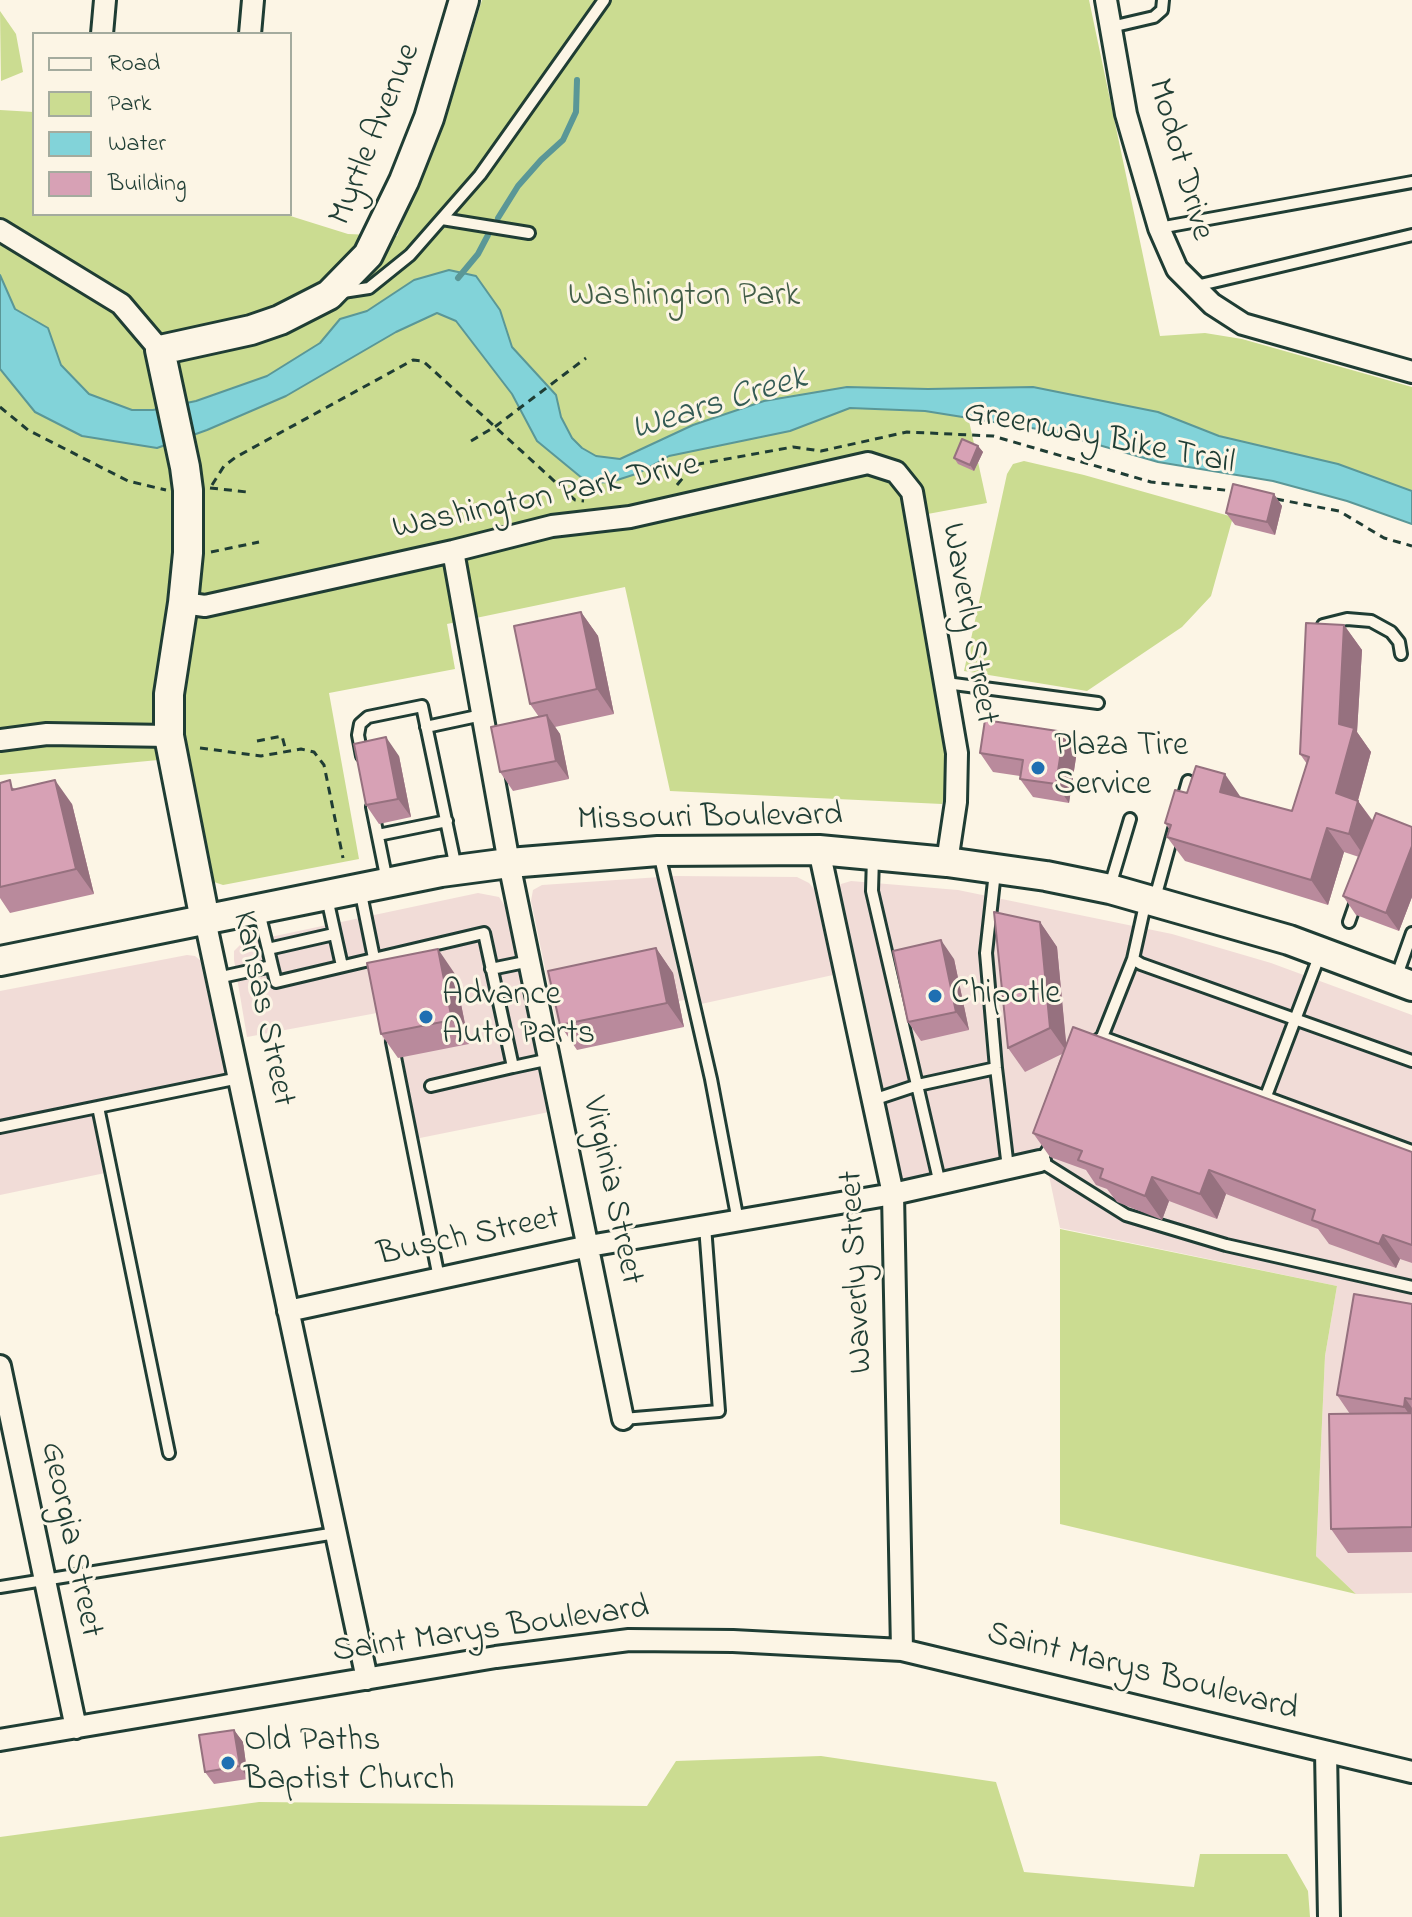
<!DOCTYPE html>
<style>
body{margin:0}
#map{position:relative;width:1412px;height:1917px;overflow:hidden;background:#fcf5e5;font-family:"Indie Flower",sans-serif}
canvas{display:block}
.legend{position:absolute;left:32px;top:32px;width:260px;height:184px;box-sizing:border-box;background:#fcf5e5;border:2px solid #a4ab9e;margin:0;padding:10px 14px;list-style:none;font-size:24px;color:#1f3d34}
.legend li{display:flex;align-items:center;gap:16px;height:40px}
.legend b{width:40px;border:2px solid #a4ab9e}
</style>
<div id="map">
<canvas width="1412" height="1917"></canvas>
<ul class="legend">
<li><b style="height:10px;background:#fcf5e5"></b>Road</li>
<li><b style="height:22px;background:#cbdc91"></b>Park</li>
<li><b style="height:22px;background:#82d3d9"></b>Water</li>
<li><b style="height:22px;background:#d7a1b5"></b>Building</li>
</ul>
</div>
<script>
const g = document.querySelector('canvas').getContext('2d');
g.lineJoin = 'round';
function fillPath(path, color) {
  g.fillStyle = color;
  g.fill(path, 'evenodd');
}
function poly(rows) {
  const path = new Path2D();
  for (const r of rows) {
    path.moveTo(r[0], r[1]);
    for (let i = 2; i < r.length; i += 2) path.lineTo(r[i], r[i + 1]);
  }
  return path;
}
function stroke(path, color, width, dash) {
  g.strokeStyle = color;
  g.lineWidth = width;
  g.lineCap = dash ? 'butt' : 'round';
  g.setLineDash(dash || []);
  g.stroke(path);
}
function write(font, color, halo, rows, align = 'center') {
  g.font = font + ' "Indie Flower",sans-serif';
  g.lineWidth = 6;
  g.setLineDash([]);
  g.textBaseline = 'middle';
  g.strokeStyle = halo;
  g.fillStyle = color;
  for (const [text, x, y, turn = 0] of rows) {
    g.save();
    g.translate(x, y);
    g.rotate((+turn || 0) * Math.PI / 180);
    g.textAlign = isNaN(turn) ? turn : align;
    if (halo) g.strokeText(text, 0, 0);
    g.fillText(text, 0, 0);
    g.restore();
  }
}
fillPath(poly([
 [675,876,797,877,809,883,814,889,833,975,692,1006,689,999,557,1026,531,901,533,890,542,885],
 [851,881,958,890,1172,934,1271,963,1412,1015,1412,1593,1356,1594,1316,1556,1325,1356,1337,1286,1060,1228,1044,1152,905,1182,900,1180,838,892,841,884],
 [478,893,499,897,505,906,549,1112,405,1141,377,1013,247,1037,234,960,234,951,242,943],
 [187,955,195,956,200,960,226,1075,0,1120,0,991],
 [92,1114,105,1173,0,1195,0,1133]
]), '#f1dcd7');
fillPath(poly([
 [482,0,1089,0,1160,336,1205,333,1242,339,1412,387,1412,491,1338,464,1219,436,1158,412,1033,387,962,389,987,503,906,518,950,779,942,804,670,791,625,587,447,624,455,669,329,693,359,859,223,885,214,882,209,873,190,757,0,775,0,110,34,112,34,214,284,214,348,234,397,236,444,124],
 [0,11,16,34,23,72,1,81],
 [1024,461,1084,475,1233,517,1211,596,1182,627,1087,691,964,671,1007,474,1013,464],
 [1060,1229,1337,1286,1325,1356,1316,1556,1356,1594,1060,1524],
 [821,1756,996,1782,1024,1872,1194,1887,1200,1854,1287,1854,1308,1891,1310,1917,0,1917,0,1837,259,1802,647,1806,676,1761]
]), '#cbdc91');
const water = poly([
 [449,270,476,276,500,310,512,347,556,395,561,417,572,438,582,448,596,456,620,459,693,425,764,401,847,387,928,389,1033,387,1158,412,1219,436,1338,464,1412,491,1412,524,1347,501,1273,481,1158,462,1050,431,925,411,850,408,790,431,669,456,639,473,611,482,588,483,537,441,512,394,456,321,437,313,396,332,286,396,207,430,157,448,82,436,35,412,0,369,0,275,15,309,48,328,61,365,89,394,132,410,153,410,196,401,267,376,320,343,340,319,367,311,414,280,449,270]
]);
fillPath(water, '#82d3d9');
stroke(water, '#5a9797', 2);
stroke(poly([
 [498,218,518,186,541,160,563,140,576,112,577,80],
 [458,278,478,254,488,235]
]), '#5a9797', 6);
const lane = poly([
 [1111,27,1154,17,1162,10,1163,0],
 [442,219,529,233],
 [1159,228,1412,182],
 [1196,286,1412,235],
 [343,292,369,288,410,255,480,175,604,0],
 [1323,625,1347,619,1371,621,1391,632,1399,642,1401,654],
 [946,683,1098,703],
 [426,727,482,715],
 [362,756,358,735,360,724,368,717,422,706,456,868],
 [1182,802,1188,781],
 [372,807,387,881],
 [378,835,447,821],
 [659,853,711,1079,738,1221],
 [873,857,872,891,940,1184],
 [995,872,986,953,996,1068,1008,1168],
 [1110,886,1130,819],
 [360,889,375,963],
 [327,898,342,966],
 [1155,898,1174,829],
 [1146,900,1133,959,1141,964,1412,1061],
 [259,912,268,949],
 [1349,922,1357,899],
 [272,966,276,982,484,933,513,1067,431,1086],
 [491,969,530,961],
 [217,978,272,966,268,949,334,934],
 [1396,978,1412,933],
 [1102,1037,1412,1151],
 [392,1042,439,1278],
 [1091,1045,1102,1037,1133,959],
 [513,1067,550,1059],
 [1266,1096,1320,954],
 [873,1100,918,1085,996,1068],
 [98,1107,169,1453],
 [0,1127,239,1078],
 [1054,1141,1040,1161,1126,1215,1226,1245,1412,1287],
 [623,1419,719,1411,705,1226],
 [0,1587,336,1533]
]);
const street = poly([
 [1106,0,1126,114,1159,228,1177,269,1212,304,1243,324,1412,372],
 [102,34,105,0],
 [250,34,253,0],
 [0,230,121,304,160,350],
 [453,551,509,863,623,1419],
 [183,603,205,606,453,551,552,526,630,517,868,463,896,472,912,492,957,753,956,802,947,862],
 [0,740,47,734,169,736],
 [819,850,893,1194,902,1650],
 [205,920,367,1679],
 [288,1311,589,1246,893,1194,1040,1161],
 [0,1366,76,1728],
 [0,1740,496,1657,629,1640,733,1641,902,1650,1412,1772],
 [1326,1752,1329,1917]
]);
const secondary = poly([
 [205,920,169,736,169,694,183,603,188,553,188,490,185,467,160,350,251,330,280,320,329,295,368,255,404,181,429,118,464,0],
 [0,961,441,872,509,863,658,851,819,850,947,862,1046,876,1110,889,1289,940,1412,986]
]);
stroke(lane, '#1f3d34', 16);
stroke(street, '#1f3d34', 26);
stroke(secondary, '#1f3d34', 34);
stroke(poly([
 [0,407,28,430,128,481,166,490],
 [471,441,496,426,586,358],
 [212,485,224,466,236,457,413,360,423,361,575,500,584,501],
 [677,485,690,469,699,464,793,447,821,451,907,432,993,436,1151,482,1233,491],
 [210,488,247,492],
 [1276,499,1339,511,1384,538,1412,546],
 [211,552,259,542],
 [257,741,282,736,286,751],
 [200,748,261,756,301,749,314,752,324,765,343,858]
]), '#1f3d34', 3, [8, 6]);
stroke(lane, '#fcf5e5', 10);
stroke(street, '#fcf5e5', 20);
stroke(secondary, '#fcf5e5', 28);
fillPath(poly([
 [978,446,983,452,974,471,958,464,954,458],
 [1274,494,1282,506,1275,535,1235,525,1226,513],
 [581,612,598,636,614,714,555,727,560,734,569,779,513,791,500,772,539,717,530,704],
 [1344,625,1362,650,1357,732,1371,752,1358,801,1373,821,1412,827,1412,897,1399,931,1356,915,1343,896,1359,857,1344,852,1328,905,1185,861,1167,837,1169,829,1165,823,1187,793,1292,811,1307,764,1300,754],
 [1077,751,1069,803,1033,797,1020,779,1020,776,993,772,980,753],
 [399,756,411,817,379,824,366,805],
 [0,783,16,789,72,804,94,894,10,913,0,898],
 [1040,922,1057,947,1066,1044,1412,1152,1412,1263,1400,1259,1396,1268,1329,1244,1318,1229,1226,1194,1217,1219,1169,1201,1162,1220,1117,1202,1107,1189,1096,1185,1086,1170,1050,1157,1033,1133,1062,1054,1025,1072,1008,1048],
 [656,948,673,973,684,1027,577,1050,560,1025],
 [954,959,969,1030,921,1041,908,1022],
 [455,974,469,1044,398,1058,381,1034],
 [1412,1304,1412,1552,1348,1553,1331,1529,1350,1414,1337,1395],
 [234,1730,243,1742,248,1779,214,1784,205,1772]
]), '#b98a9c');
fillPath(poly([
 [978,446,983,452,974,471,970,465],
 [1274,494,1282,506,1275,535,1267,522],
 [581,612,598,636,614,714,597,689],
 [1344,625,1362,650,1357,732,1371,752,1353,818,1336,793],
 [547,715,560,734,569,779,556,761],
 [1064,732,1077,751,1069,803,1056,784],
 [386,737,399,756,411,817,398,799],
 [1225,774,1242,799,1220,792],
 [55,780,72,804,94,894,76,869],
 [1358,801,1376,826,1366,859,1349,834],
 [1327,828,1344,852,1328,905,1311,880],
 [1412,846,1412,897,1399,931,1386,913],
 [1040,922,1057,947,1067,1052,1050,1028],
 [941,940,954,959,969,1030,956,1012],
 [656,948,673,973,684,1027,667,1003],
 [438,949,455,974,469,1044,452,1020],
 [1209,1170,1226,1194,1217,1219,1200,1194],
 [1152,1177,1169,1201,1162,1220,1145,1196],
 [1383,1235,1400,1259,1396,1268,1379,1244],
 [1405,1398,1412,1408,1412,1418,1404,1407],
 [234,1730,243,1742,248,1779,240,1766]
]), '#96717f');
const building = poly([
 [962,439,978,446,970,465,954,458,962,439],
 [1233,484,1274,494,1267,522,1226,513,1233,484],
 [581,612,597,689,530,704,514,626,581,612],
 [1306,623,1344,625,1339,724,1354,728,1336,793,1358,801,1349,834,1327,828,1311,880,1167,837,1171,825,1165,823,1175,790,1187,793,1196,766,1225,774,1220,792,1292,811,1309,757,1300,754,1306,623],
 [547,715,556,761,500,772,491,727,547,715],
 [985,720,1064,732,1056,784,1020,779,1023,760,980,753,985,720],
 [386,737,398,799,366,805,354,744,386,737],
 [10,780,12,790,55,780,76,869,0,887,0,783,10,780],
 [1376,813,1412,827,1412,846,1386,913,1343,896,1376,813],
 [994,912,1040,922,1050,1028,1008,1048,994,912],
 [941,940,956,1012,908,1022,893,951,941,940],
 [656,948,667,1003,560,1025,548,971,656,948],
 [438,949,452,1020,381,1034,367,963,438,949],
 [1073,1027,1412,1152,1412,1245,1383,1235,1379,1244,1312,1220,1315,1210,1209,1170,1200,1194,1152,1177,1145,1196,1100,1178,1103,1169,1078,1160,1082,1151,1033,1133,1073,1027],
 [1354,1294,1412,1304,1412,1399,1405,1398,1404,1407,1337,1395,1354,1294],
 [1412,1413,1412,1527,1331,1529,1329,1414,1412,1413],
 [234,1730,240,1766,205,1772,199,1735,234,1730]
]);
fillPath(building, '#d7a1b5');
stroke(building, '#96717f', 2);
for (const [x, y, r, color] of [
 [1038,768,8,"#1f6fb2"],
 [935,996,8,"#1f6fb2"],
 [426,1017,8,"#1f6fb2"],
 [228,1763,8,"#1f6fb2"]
]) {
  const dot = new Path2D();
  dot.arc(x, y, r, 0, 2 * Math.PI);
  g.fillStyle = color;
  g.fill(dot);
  stroke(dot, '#fcf5e5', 3);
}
write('34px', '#1f3d34', '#fcf5e5', [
 ["Myrtle Avenue",377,135,-68],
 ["Modot Drive",1178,160,74],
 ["Greenway Bike Trail",1099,440,11],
 ["Washington Park Drive",546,499,-12],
 ["Waverly Street",967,624,80],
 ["Missouri Boulevard",710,820,-1],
 ["Kansas Street",261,1009,78],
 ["Virginia Street",610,1191,78],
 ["Busch Street",469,1239,-12],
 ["Waverly Street",859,1272,-93],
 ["Georgia Street",69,1540,78],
 ["Saint Marys Boulevard",491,1632,-8],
 ["Saint Marys Boulevard",1142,1674,14]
]);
write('34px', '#415d47', '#fcf5e5', [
 ["Washington Park",684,298]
]);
write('34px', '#1f3d34', '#fcf5e5', [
 ["Plaza Tire",1054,748],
 ["Service",1054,787],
 ["Chipotle",951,996],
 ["Advance",442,997],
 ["Auto Parts",442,1036],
 ["Old Paths",244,1743],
 ["Baptist Church",244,1782]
], 'left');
write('italic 36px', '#335b55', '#fcf5e5', [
 ["Wears Creek",720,406,-17]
]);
</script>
